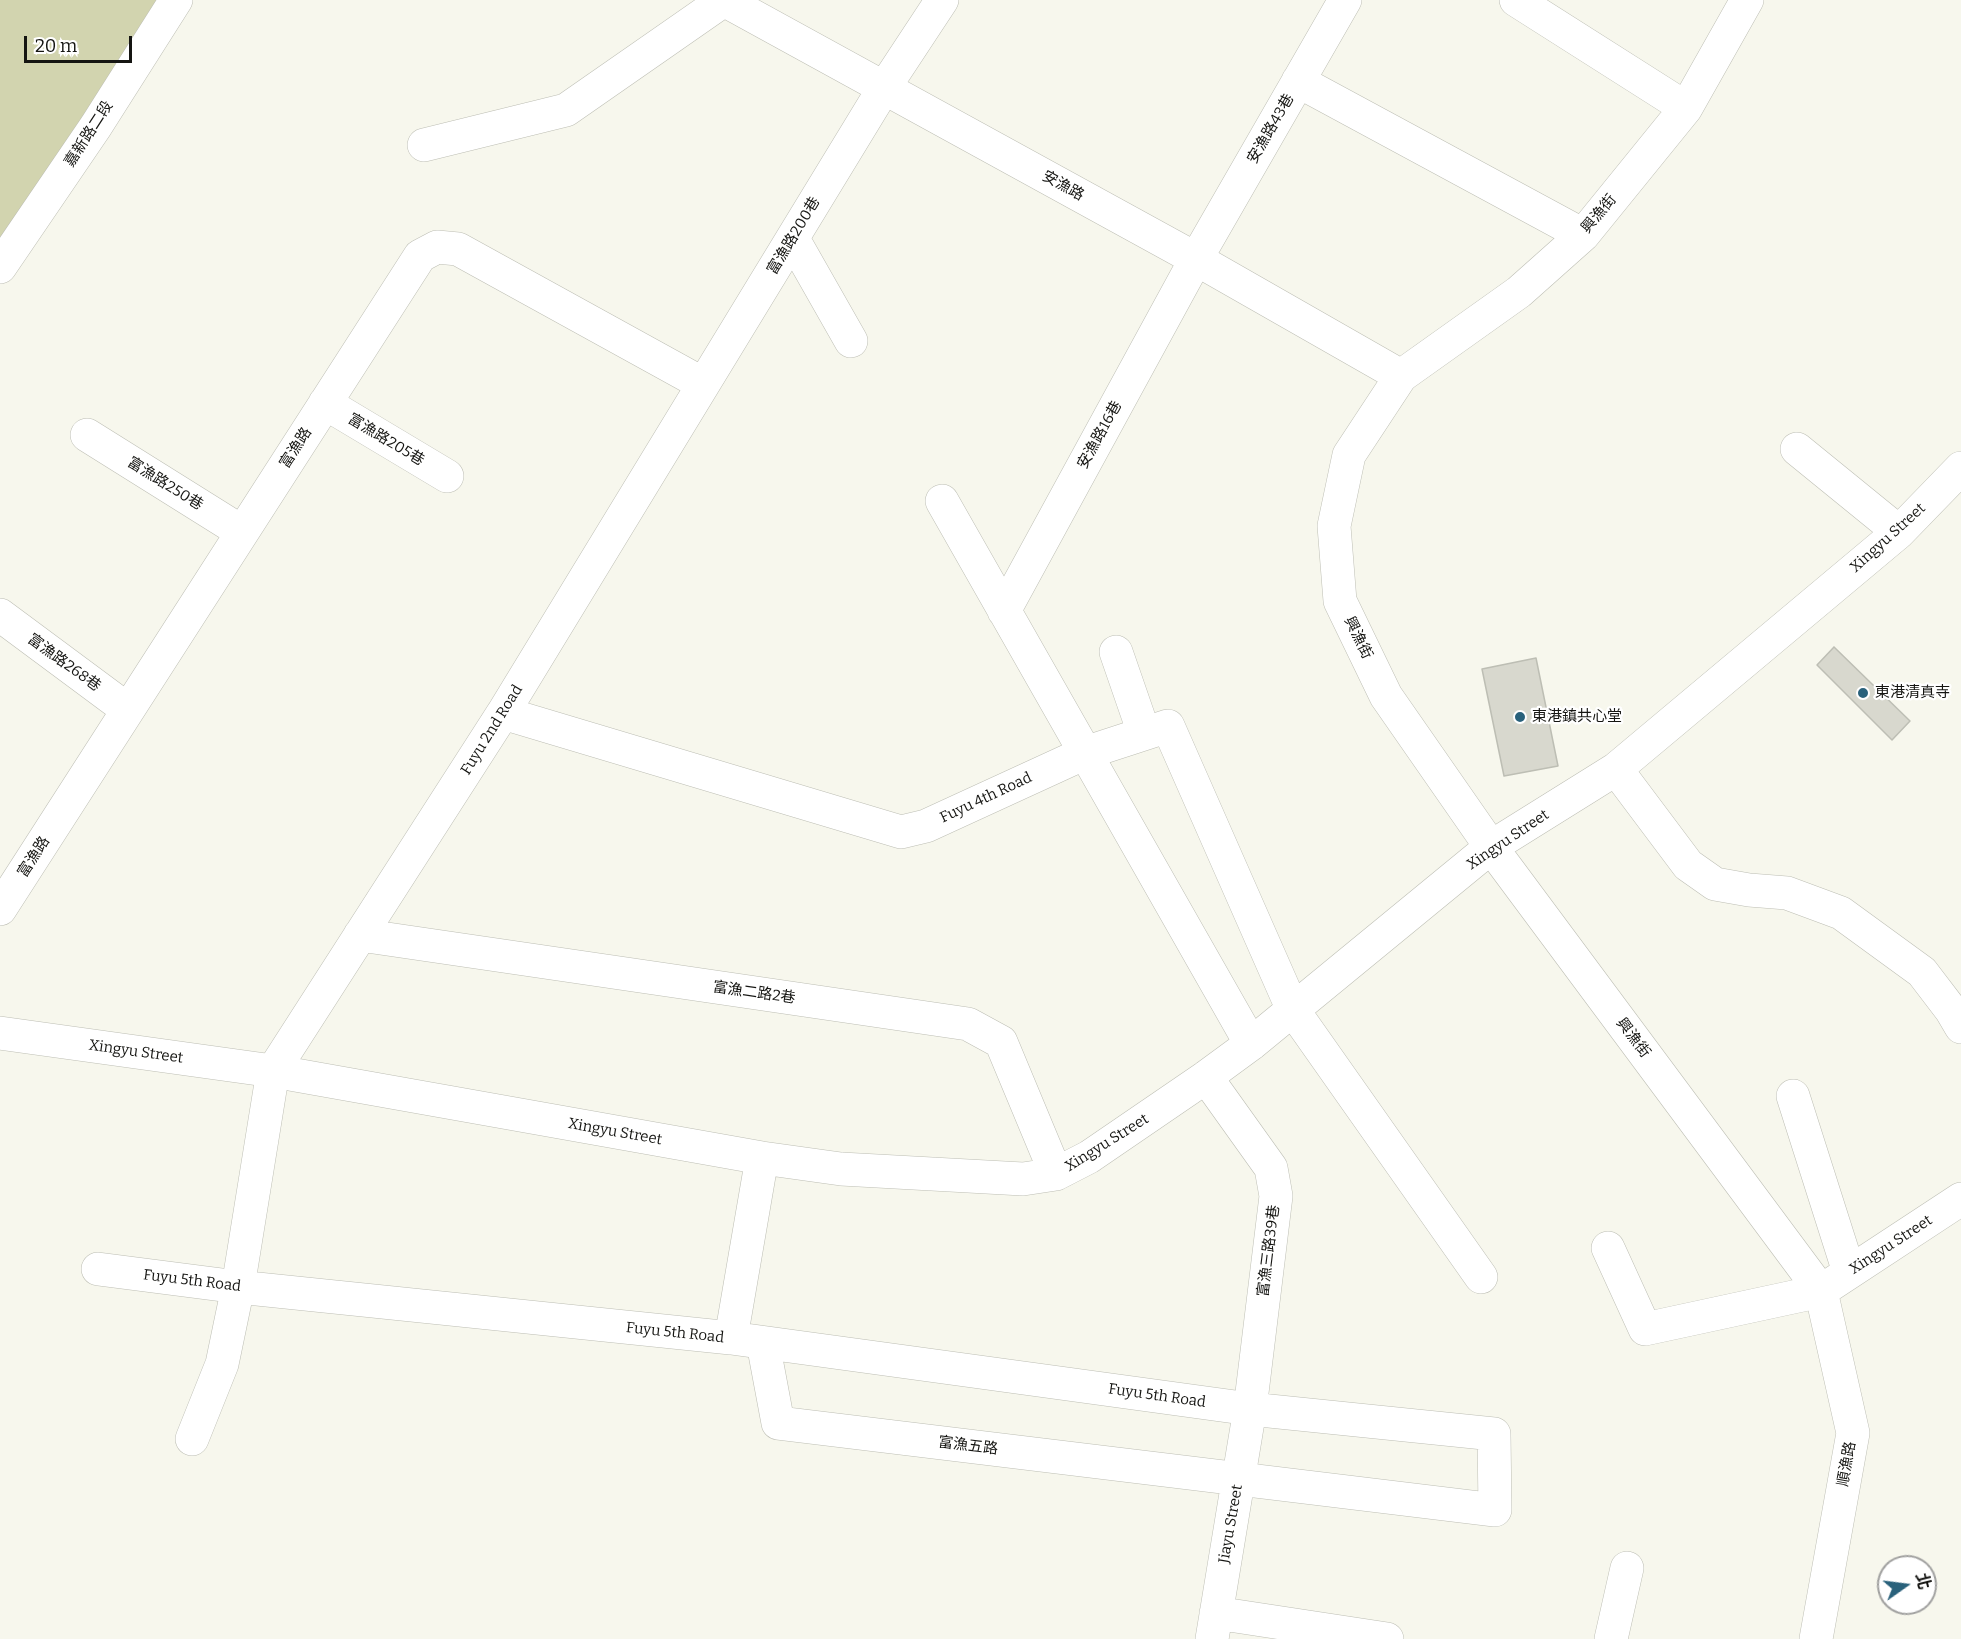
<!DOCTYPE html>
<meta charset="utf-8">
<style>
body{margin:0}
#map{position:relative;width:1961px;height:1639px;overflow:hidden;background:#f7f7ed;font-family:Bitter,"Noto Sans TC",serif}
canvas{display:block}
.north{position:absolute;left:1877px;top:1555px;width:60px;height:60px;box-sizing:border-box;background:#fff;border:2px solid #a1a1a0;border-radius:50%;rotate:76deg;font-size:16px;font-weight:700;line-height:24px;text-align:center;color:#151512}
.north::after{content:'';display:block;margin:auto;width:21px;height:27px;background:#29617b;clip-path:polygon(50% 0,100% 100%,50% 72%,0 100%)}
.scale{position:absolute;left:24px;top:36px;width:108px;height:27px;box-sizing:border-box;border:3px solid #151512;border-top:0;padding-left:8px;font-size:18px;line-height:21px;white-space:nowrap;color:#151512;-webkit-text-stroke:4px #fff;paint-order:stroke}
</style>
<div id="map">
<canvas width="1961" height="1639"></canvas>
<div class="north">北</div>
<div class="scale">20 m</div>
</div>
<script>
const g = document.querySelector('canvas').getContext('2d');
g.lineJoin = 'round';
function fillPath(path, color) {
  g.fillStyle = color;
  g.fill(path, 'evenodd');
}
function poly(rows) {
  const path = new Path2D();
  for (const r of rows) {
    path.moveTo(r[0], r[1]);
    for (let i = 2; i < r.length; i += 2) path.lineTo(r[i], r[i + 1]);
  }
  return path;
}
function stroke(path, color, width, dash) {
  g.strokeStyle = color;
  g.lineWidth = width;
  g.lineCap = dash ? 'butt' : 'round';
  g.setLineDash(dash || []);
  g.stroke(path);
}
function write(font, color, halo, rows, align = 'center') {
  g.font = font + ' Bitter,"Noto Sans TC",serif';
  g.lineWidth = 4.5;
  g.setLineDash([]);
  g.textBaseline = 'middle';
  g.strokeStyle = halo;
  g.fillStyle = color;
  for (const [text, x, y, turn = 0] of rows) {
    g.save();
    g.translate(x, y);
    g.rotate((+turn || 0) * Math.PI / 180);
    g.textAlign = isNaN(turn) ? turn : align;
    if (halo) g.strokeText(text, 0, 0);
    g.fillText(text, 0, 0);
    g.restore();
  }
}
fillPath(poly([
 [0,0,165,0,0,254]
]), '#d2d4af');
const building = poly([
 [1834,647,1910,721,1892,740,1817,665,1834,647],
 [1536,658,1558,766,1504,776,1482,669,1536,658]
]);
fillPath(building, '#d8d8ce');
stroke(building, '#bdbeb4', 1.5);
const minor = poly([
 [724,0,1196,259,1401,376],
 [1516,0,1686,108],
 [1747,0,1686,108,1583,235,1519,292,1401,376,1349,455,1334,526,1340,601,1386,696,1491,847,1821,1291,1853,1433,1816,1639],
 [1298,81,1583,235],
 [424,145,566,110,724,0],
 [793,239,851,341],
 [0,267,96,126,176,0],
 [325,403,447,476],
 [87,435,242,532],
 [1797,449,1899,532],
 [942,501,1251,1044],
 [1004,611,1196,259,1345,0],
 [0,615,128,710],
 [1116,652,1144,733],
 [503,713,901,832,926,826,1085,753,1168,726,1293,1010,1481,1277],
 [1616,769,1688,865,1715,884,1749,890,1787,893,1841,913,1922,972,1951,1010,1961,1027],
 [0,909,420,256,437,247,458,249,703,384],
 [360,935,968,1024,1001,1042,1056,1174],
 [0,1033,273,1071,762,1158,841,1169,1023,1179,1056,1174,1089,1157,1206,1077,1251,1044,1491,847,1616,769,1899,532,1961,468],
 [1206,1077,1271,1168,1276,1196,1250,1409,1212,1639],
 [1793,1096,1849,1272],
 [1608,1248,1645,1329,1821,1291,1961,1199],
 [98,1269,238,1287,731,1338,1250,1409,1494,1434,1495,1510,778,1423,763,1343],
 [731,1338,762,1158],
 [192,1439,222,1364,238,1287,273,1071,503,713,884,88,942,0],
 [1216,1613,1387,1639],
 [1611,1639,1627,1568]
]);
stroke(minor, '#bdbeb4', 34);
stroke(minor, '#fff', 33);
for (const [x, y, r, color] of [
 [1863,693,6,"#29617b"],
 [1520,717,6,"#29617b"]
]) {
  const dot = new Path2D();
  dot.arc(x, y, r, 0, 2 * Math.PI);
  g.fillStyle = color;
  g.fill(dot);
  stroke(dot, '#fff', 2);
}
write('15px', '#151512', '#fff', [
 ["安漁路43巷",1271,129,-60],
 ["嘉新路二段",89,134,-57],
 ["安漁路",1063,186,29],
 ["興漁街",1599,214,-50],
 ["富漁路200巷",794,236,-59],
 ["安漁路16巷",1100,435,-61],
 ["富漁路205巷",386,440,31],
 ["富漁路",296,448,-57],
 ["富漁路250巷",165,484,32],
 ["Xingyu Street",1888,538,-42],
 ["興漁街",1358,638,64],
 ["富漁路268巷",64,663,36],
 ["Fuyu 2nd Road",492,730,-58],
 ["Fuyu 4th Road",986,798,-25],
 ["Xingyu Street",1508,840,-34],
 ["富漁路",34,857,-57],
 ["富漁二路2巷",754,993,8],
 ["興漁街",1633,1038,53],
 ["Xingyu Street",136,1052,8],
 ["Xingyu Street",615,1132,10],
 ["Xingyu Street",1107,1143,-32],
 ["Xingyu Street",1891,1245,-33],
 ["富漁三路39巷",1269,1251,-83],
 ["Fuyu 5th Road",192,1281,7],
 ["Fuyu 5th Road",675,1333,6],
 ["Fuyu 5th Road",1157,1396,8],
 ["富漁五路",968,1446,7],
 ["順漁路",1847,1464,-80],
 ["Jiayu Street",1231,1524,-80]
]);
write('15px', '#151512', '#fff', [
 ["東港清真寺",1875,693],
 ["東港鎮共心堂",1532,717]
], 'left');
</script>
